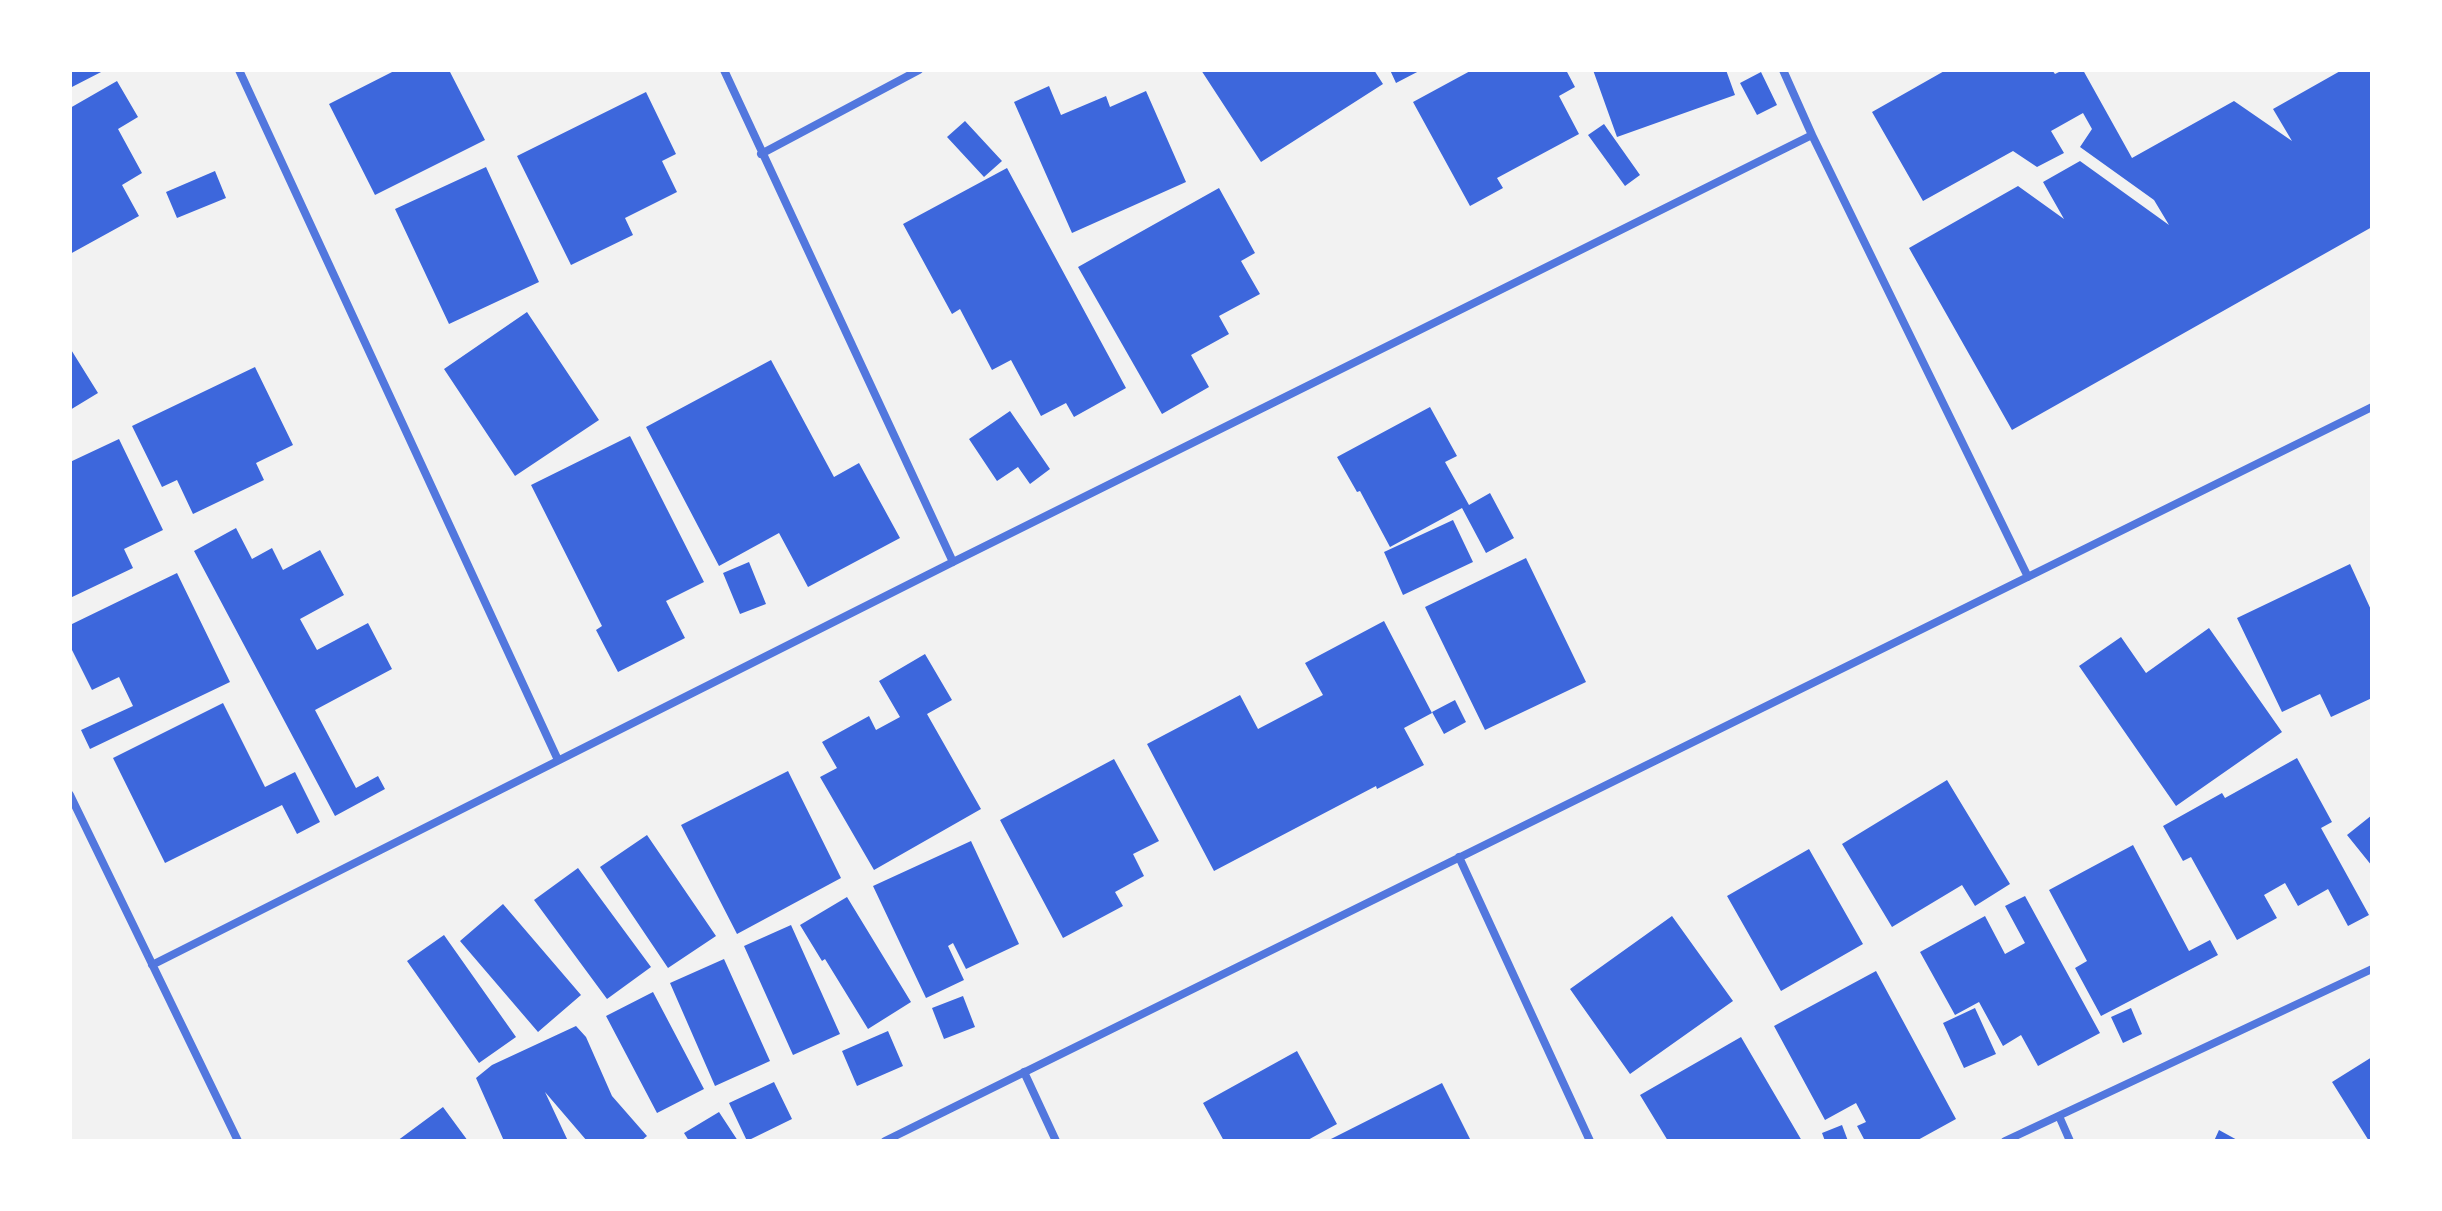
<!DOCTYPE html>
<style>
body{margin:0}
#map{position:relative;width:2442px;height:1211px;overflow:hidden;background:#f2f2f2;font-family:"Noto Sans",sans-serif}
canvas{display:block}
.frame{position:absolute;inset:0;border:72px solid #fff;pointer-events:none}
</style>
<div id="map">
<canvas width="2442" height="1211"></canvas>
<div class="frame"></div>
</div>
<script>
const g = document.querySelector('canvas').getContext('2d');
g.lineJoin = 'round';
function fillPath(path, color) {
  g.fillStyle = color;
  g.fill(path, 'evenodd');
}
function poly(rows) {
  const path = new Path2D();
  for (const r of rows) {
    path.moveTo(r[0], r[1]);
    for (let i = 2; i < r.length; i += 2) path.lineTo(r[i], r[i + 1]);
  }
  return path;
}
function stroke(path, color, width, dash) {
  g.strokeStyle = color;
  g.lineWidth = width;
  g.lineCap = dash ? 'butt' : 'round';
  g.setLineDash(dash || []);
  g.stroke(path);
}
fillPath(poly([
 [70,70,105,70,70,88],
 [396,70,449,70,485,140,375,195,329,104],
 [1201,70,1374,70,1383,84,1261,162],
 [1390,70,1421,70,1396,83],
 [1472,70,1566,70,1575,87,1559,96,1579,134,1497,178,1503,188,1470,206,1413,102],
 [1593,70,1726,70,1735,95,1617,137],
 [1946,70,2052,70,2055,74,2063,70,2083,70,2132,158,2234,101,2292,141,2273,109,2342,70,2372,70,2372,227,2012,430,1909,248,2018,186,2064,219,2043,182,2080,161,2169,225,2154,200,2080,147,2092,129,2083,113,2051,131,2064,153,2037,167,2013,151,1923,201,1872,112],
 [1761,72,1777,105,1757,115,1740,83],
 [117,81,138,117,118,129,142,173,122,185,139,216,70,254,70,108],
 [1049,86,1061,115,1106,96,1110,107,1146,91,1186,182,1072,233,1014,102],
 [646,92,676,154,662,161,677,192,625,218,633,235,571,265,517,156],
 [965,121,1002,161,984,177,947,137],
 [1604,124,1640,175,1625,186,1588,135],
 [486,167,539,282,449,324,395,209],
 [1007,168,1126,388,1074,417,1066,403,1041,416,1011,360,992,370,960,309,952,314,903,224],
 [215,171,226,198,177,218,166,192],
 [1219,188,1255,253,1241,261,1260,294,1219,316,1229,334,1191,355,1209,387,1162,414,1078,267],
 [527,312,599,420,515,476,444,369],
 [70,348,98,393,70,410],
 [771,360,834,477,859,463,900,538,808,587,779,533,719,566,646,427],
 [255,367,293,445,256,463,264,480,193,514,177,480,162,487,132,426],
 [1430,407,1457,456,1445,462,1469,505,1490,493,1514,538,1486,553,1462,508,1390,547,1360,491,1357,492,1337,457],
 [1010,411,1050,469,1030,484,1018,467,997,481,969,439],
 [630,436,704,582,666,601,685,638,618,672,596,630,602,626,531,485],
 [119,439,163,530,124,549,133,568,70,598,70,462],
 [1453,520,1473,562,1403,595,1384,552],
 [236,528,252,559,272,548,283,570,320,550,344,595,300,619,317,650,368,623,392,669,315,710,356,788,378,776,385,789,335,816,194,551],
 [1526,558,1586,682,1485,730,1425,607],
 [749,562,766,604,740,614,723,573],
 [2350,564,2372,612,2372,698,2331,717,2320,694,2282,712,2237,618],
 [177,573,230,682,90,749,81,730,133,706,119,677,92,690,70,646,70,625],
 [1384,621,1432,713,1404,728,1424,765,1377,789,1376,786,1214,871,1147,744,1240,695,1258,729,1323,695,1305,663],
 [2209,628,2282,732,2176,806,2079,666,2121,637,2146,673],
 [925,654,952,700,927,714,981,809,874,870,820,777,837,768,822,742,869,716,876,730,900,717,879,681],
 [1455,700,1466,722,1444,734,1432,712],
 [223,703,265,787,295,772,320,822,297,834,282,805,165,863,113,758],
 [2297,758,2332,822,2321,828,2369,915,2348,926,2328,889,2298,906,2285,883,2264,895,2277,918,2237,940,2191,857,2183,861,2163,826,2222,793,2225,798],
 [1114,759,1159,841,1133,854,1144,876,1115,892,1123,906,1063,938,1000,820],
 [788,771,841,878,737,934,681,825],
 [1947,780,2010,884,1975,906,1962,885,1892,927,1842,844],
 [2372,815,2372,866,2347,835],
 [647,835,716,936,668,968,600,867],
 [971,841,1019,944,966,969,953,943,948,946,964,980,926,998,873,886],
 [2133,845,2189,951,2210,940,2218,955,2101,1016,2075,968,2087,961,2049,890],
 [1809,849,1863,944,1781,991,1727,896],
 [578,868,651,967,607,999,534,900],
 [2025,896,2100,1033,2038,1066,2021,1035,2003,1046,1979,1002,1955,1015,1920,952,1985,916,2005,954,2025,943,2005,906],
 [847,897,911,1002,868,1029,825,959,822,961,800,925],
 [503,904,581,995,538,1032,460,941],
 [1672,916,1733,1001,1630,1074,1570,989],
 [791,925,840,1034,793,1055,744,946],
 [444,935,516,1037,479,1063,407,961],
 [724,959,770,1061,715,1086,670,983],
 [1876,971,1956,1119,1916,1141,1865,1141,1857,1126,1866,1122,1856,1103,1825,1120,1774,1026],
 [653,992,704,1089,657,1113,606,1016],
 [963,996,975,1027,944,1039,932,1008],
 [1975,1008,1996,1054,1964,1068,1943,1023],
 [2131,1008,2142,1034,2123,1043,2111,1017],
 [576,1026,586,1037,612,1096,647,1136,641,1141,587,1141,545,1092,568,1141,504,1141,476,1078,492,1065],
 [888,1031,903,1066,857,1086,842,1051],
 [1741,1037,1802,1141,1668,1141,1640,1095],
 [1297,1051,1337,1124,1306,1141,1224,1141,1203,1103],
 [2372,1057,2372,1141,2369,1141,2332,1082],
 [774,1082,792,1119,747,1141,729,1103],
 [1442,1083,1471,1141,1327,1141],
 [443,1107,468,1141,397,1141],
 [719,1112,738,1141,689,1141,684,1133],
 [1842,1125,1848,1141,1825,1141,1822,1133],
 [2219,1130,2239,1141,2214,1141]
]), '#3d67dc');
stroke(poly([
 [239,70,558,760],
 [724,70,953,562],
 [1783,70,1812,135],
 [761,154,919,70],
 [70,795,238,1141],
 [1459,857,1590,1141],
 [152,965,953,562,1812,135,2028,577],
 [1024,1072,1056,1141],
 [2059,1116,2070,1141],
 [885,1141,2372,407],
 [2005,1141,2372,969]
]), '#5277de', 8);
</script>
